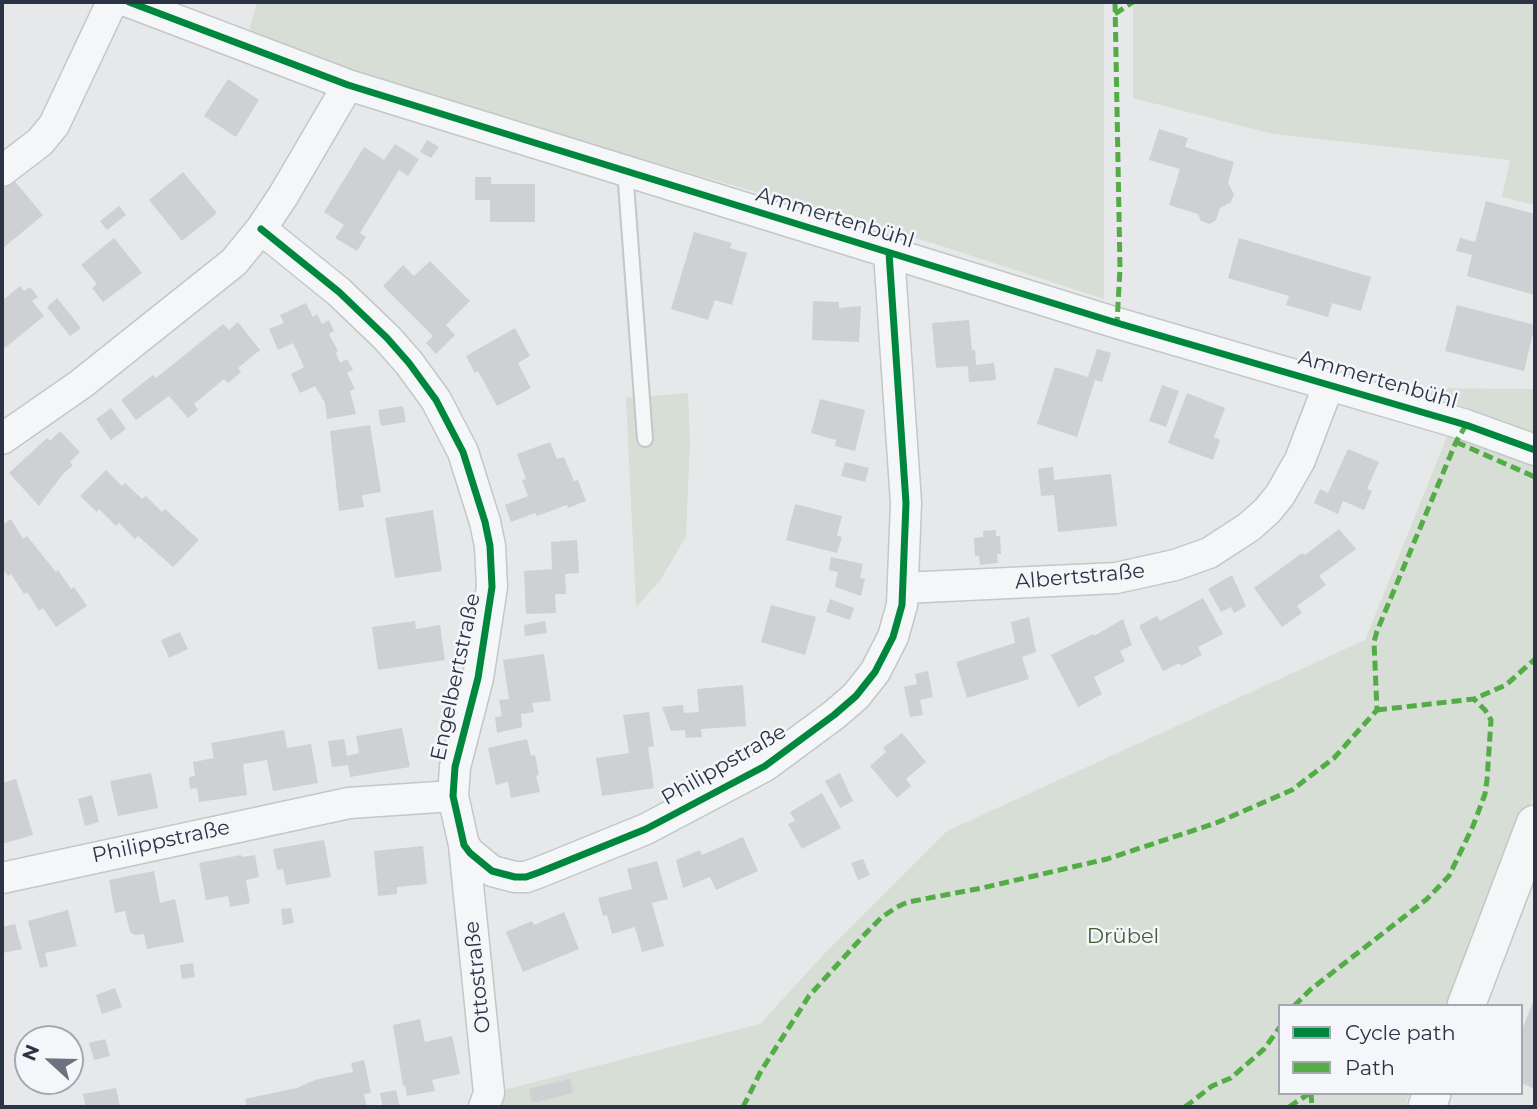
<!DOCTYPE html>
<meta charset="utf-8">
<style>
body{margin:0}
#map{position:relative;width:1537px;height:1109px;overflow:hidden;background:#e6e8ea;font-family:Montserrat,sans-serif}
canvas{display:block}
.frame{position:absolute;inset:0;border:4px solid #2b3445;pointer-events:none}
.legend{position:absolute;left:1278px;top:1004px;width:245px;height:91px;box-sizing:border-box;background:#f4f6f9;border:2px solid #a4a8b1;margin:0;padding:9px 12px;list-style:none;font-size:21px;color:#2b3445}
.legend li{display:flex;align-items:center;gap:14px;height:35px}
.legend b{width:35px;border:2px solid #a4a8b1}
.north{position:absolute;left:14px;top:1025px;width:70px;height:70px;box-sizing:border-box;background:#f4f6f9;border:2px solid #a4a8b1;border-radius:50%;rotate:292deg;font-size:19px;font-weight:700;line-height:28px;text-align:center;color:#2b3445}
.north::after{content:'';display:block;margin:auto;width:24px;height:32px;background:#6c737f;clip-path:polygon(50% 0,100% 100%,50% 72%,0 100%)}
</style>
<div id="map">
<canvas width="1537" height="1109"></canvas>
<div class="frame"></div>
<ul class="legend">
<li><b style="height:9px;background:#00873e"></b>Cycle path</li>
<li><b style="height:9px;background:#54ac47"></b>Path</li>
</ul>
<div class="north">N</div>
</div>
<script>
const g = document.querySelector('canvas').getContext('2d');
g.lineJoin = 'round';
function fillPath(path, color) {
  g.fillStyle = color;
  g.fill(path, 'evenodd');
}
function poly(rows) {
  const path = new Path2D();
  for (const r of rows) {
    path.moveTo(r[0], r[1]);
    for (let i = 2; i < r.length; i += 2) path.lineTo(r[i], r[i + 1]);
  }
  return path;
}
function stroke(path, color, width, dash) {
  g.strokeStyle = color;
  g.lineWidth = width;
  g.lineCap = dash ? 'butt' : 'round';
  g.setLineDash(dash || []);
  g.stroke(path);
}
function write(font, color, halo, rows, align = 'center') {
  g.font = font + ' Montserrat,sans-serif';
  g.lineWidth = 5;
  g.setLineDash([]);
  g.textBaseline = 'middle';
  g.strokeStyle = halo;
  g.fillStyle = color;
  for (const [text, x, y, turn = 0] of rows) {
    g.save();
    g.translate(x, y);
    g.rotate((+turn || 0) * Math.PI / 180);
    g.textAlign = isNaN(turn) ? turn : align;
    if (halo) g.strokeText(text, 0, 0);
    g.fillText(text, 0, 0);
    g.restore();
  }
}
fillPath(poly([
 [257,2,1104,2,1104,299,929,242,420,95,249,32],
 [1126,2,1535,2,1535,205,1502,197,1510,160,1273,134,1133,98,1133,5],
 [1411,388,1535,389,1535,433],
 [688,393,690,441,686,536,660,581,636,607,626,398],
 [1450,429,1535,465,1535,792,1482,930,1449,1006,1280,1006,1280,1093,1410,1093,1404,1107,488,1107,504,1090,760,1024,824,954,947,831,1365,640]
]), '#d6ded6');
fillPath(poly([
 [228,79,259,100,236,137,204,116],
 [1159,129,1188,138,1185,147,1234,162,1228,183,1234,194,1231,202,1220,208,1216,220,1210,224,1201,221,1198,214,1169,205,1180,169,1149,160],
 [427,140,439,147,431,158,420,152],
 [395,144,419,159,408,176,399,170,360,233,366,237,357,251,335,238,344,225,324,212,364,147,384,160],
 [183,172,217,213,182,241,149,200],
 [475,177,491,177,491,184,535,184,535,222,490,222,490,200,475,200],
 [12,178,43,215,2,249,2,187],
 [1486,201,1535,214,1535,295,1467,276,1472,255,1456,251,1460,238,1475,242],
 [119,206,126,215,107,230,100,221],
 [694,232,732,243,730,248,747,253,732,305,715,300,708,320,671,309],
 [114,238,142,273,103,302,92,288,97,284,81,265],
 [1239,238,1371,277,1361,311,1332,303,1328,317,1286,305,1289,296,1228,278],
 [430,261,470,301,446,325,455,335,436,354,426,343,433,336,383,286,403,265,414,276],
 [20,286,24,291,30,287,38,297,32,301,44,316,5,348,2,344,2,301],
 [57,298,81,328,70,336,47,307],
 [813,301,839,302,839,308,861,306,859,342,812,340],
 [306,303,313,317,317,314,322,324,329,320,334,331,329,334,338,351,336,353,340,363,347,359,353,370,347,373,355,389,350,391,356,414,327,419,325,403,315,386,300,393,291,374,304,367,293,343,278,350,269,329,284,323,280,315],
 [1457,305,1535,325,1524,371,1445,351],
 [969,320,972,350,975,350,976,365,994,363,996,380,969,382,968,366,936,368,932,323],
 [238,322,260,350,238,368,241,372,228,383,224,379,194,404,198,410,188,418,169,396,136,420,121,400,153,375,156,378,223,324,229,330],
 [515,328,530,356,518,363,531,388,497,406,478,371,475,373,466,356],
 [1097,349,1111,353,1102,382,1095,380,1077,437,1037,424,1055,367,1088,377],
 [1162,385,1179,391,1166,427,1149,421],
 [1187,393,1225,408,1214,437,1220,440,1213,460,1168,443],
 [820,399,865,410,855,451,835,446,836,440,811,433],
 [403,406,406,422,381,426,378,410],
 [111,408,126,429,111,440,96,419],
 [370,425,381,492,362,495,364,507,339,511,330,431],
 [60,431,80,452,70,462,73,465,62,475,39,506,9,473,47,438,50,441],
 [550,442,557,459,564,457,574,481,578,480,586,501,568,508,567,505,537,516,535,513,511,522,505,505,528,496,522,480,526,479,517,454],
 [1348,449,1379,462,1367,489,1372,491,1364,510,1343,501,1338,514,1314,503,1320,489,1328,493],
 [845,462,869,468,865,482,841,476],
 [1053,467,1054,480,1111,474,1117,526,1058,532,1054,495,1041,496,1038,469],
 [106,470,122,486,125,483,142,499,146,496,162,512,165,509,199,540,173,567,138,536,135,539,119,523,116,526,99,509,97,512,80,496],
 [795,504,842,516,837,536,842,537,837,553,786,540],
 [433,510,442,571,395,578,385,518],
 [11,519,23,539,27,536,56,572,58,570,71,589,74,587,87,606,56,627,43,608,39,611,27,592,24,594,11,574,8,576,2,568,2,525],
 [1339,529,1356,549,1319,576,1326,585,1297,606,1302,613,1282,627,1254,588,1302,553,1305,555],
 [996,530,996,536,1000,536,1001,554,997,554,998,563,980,565,979,556,975,556,974,538,983,537,983,531],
 [577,540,579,573,565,574,566,594,555,594,556,613,526,614,524,571,552,569,551,542],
 [831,557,863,564,860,578,865,579,861,596,835,587,838,572,829,570],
 [1232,575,1246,606,1234,613,1231,607,1221,612,1208,589],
 [1203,598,1223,634,1198,647,1202,655,1181,666,1180,663,1163,671,1140,628,1140,625,1157,616,1160,621],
 [830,599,854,608,850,620,826,612],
 [771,605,816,617,805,655,761,642],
 [1029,617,1036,652,1022,657,1029,679,967,698,956,662,1015,643,1011,622],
 [1123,619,1132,645,1120,651,1125,661,1094,677,1102,694,1078,707,1051,655,1093,634,1094,636],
 [415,621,416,629,440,625,445,660,378,670,372,627],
 [545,621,547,633,525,636,524,625],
 [180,632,188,649,169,658,161,640],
 [544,654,551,701,532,703,534,712,521,714,522,727,497,733,495,717,502,716,499,700,509,699,503,660],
 [928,671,933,697,920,700,923,715,910,717,904,687,917,684,915,674],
 [743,685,746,726,701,729,702,737,686,738,685,730,671,731,662,707,683,705,684,713,699,712,697,689],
 [649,712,654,746,648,747,654,788,602,796,596,758,629,753,623,715],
 [402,728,410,767,350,777,348,765,332,767,328,741,344,739,347,756,359,753,356,736],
 [284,730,287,748,311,744,318,783,273,791,267,760,243,764,247,795,199,802,197,788,190,789,189,777,195,776,193,762,214,758,211,743],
 [902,733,926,762,906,779,911,786,897,798,870,766,886,752,883,748],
 [527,739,531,756,535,755,539,775,536,776,540,792,511,798,508,782,496,785,488,748],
 [151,773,158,808,118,816,110,781],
 [840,773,853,801,840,808,825,781],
 [16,779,33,835,2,844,2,783],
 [822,793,841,828,802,849,788,824,795,821,790,812],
 [92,795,99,822,85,826,78,799],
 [743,837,758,871,716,890,710,877,683,888,676,860,700,850,702,855],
 [324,840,331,877,286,885,283,869,277,870,273,849],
 [423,846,427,884,397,887,397,894,378,896,374,851],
 [241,855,242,857,255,855,259,877,246,880,250,903,230,907,228,896,206,900,199,863],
 [863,859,870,875,858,880,851,863],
 [657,861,668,899,652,903,664,946,642,952,635,927,612,934,607,915,603,916,598,898,632,889,627,869],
 [154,871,160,903,175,899,184,942,147,949,144,934,135,935,130,932,125,911,115,913,109,880],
 [291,908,294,923,283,925,281,909],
 [68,910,77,946,45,953,48,966,40,968,28,921],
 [564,912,579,949,523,972,506,932,532,921,534,925],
 [15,924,22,949,3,953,2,927],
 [193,963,195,977,182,979,180,965],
 [115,988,122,1007,102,1014,96,995],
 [1535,997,1535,1089,1521,1083,1521,1032],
 [420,1019,425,1042,452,1036,460,1074,432,1080,435,1091,407,1096,405,1085,403,1086,393,1025],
 [105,1039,110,1056,94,1060,89,1043],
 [364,1060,371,1093,364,1094,367,1107,247,1107,245,1099,297,1088,315,1080,353,1072,351,1063],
 [570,1079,573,1093,532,1103,529,1089],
 [116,1088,120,1107,86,1107,83,1094],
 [396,1090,400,1107,383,1107,380,1093]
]), '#ced0d3');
const service = poly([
 [625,170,645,439]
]);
const minor = poly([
 [129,2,348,85,1117,323,1466,425,1535,450],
 [2,171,40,142,54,125,112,2],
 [261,229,339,292,387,338,409,363,436,400,463,452,485,522,490,546,492,587,478,678,455,767,453,796,464,845,470,853,492,871,515,877,526,877,540,872,646,829,765,766,834,715,856,696,875,672,893,637,902,605,906,503,889,253],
 [2,439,81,384,234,262,261,229,283,196,348,85],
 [903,588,1116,578,1175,565,1209,553,1249,527,1267,511,1280,495,1300,460,1329,384],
 [464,845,489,1093,484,1107],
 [2,878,349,803,453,796]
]);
const tertiary = poly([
 [1466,1006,1535,824],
 [1427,1107,1432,1093]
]);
stroke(service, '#c4c6c8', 18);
stroke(minor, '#c4c6c8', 33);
stroke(tertiary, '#c4c6c8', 40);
stroke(service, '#f5f6f7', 14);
stroke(minor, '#f5f6f7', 30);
stroke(tertiary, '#f5f6f7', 37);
stroke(poly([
 [1115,2,1120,269,1117,323],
 [1115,14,1133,2],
 [1456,442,1535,477],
 [1377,710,1474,699,1506,685,1535,659],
 [1294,1006,1310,990,1427,899,1449,876,1473,826,1485,794,1487,780,1491,720,1485,710,1474,699],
 [1311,1093,1312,1107],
 [743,1107,761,1071,809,996,866,933,882,917,897,907,908,902,982,888,1107,859,1216,823,1292,790,1334,758,1377,710,1374,642,1377,631,1456,442,1466,425],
 [1185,1107,1212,1086,1231,1078,1264,1049,1280,1027],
 [1289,1107,1310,1093]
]), '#54ac47', 5, [10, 5]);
stroke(poly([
 [129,2,348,85,1117,323,1466,425,1535,450],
 [261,229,339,292,387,338,409,363,436,400,463,452,485,522,490,546,492,587,478,678,455,767,453,796,464,845,470,853,492,871,515,877,526,877,540,872,646,829,765,766,834,715,856,696,875,672,893,637,902,605,906,503,889,253]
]), '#00873e', 7);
write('21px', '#2b3445', '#f4f6f9', [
 ["Ammertenbühl",835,218,17],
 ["Ammertenbühl",1378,380,16],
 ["Albertstraße",1080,577,-5],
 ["Engelbertstraße",456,677,-78],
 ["Philippstraße",724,765,-30],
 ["Philippstraße",161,842,-12],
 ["Ottostraße",478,977,-96]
]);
write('21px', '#3f6138', '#f4f6f9', [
 ["Drübel",1123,937]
]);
</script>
